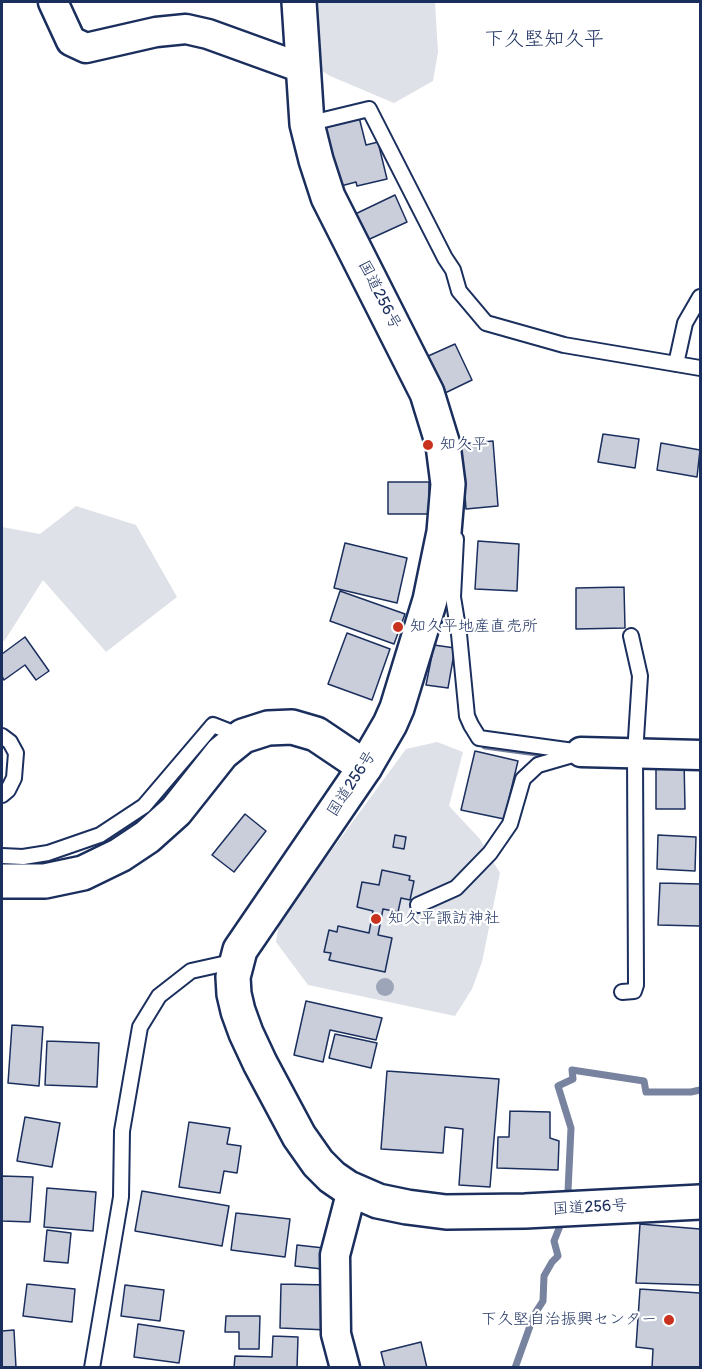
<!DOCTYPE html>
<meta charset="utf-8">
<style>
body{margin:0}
#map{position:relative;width:702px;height:1369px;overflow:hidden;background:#fff;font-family:Pangolin,sans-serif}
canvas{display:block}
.frame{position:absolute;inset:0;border:3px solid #1b2f5e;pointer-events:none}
</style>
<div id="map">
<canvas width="702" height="1369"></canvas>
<div class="frame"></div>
</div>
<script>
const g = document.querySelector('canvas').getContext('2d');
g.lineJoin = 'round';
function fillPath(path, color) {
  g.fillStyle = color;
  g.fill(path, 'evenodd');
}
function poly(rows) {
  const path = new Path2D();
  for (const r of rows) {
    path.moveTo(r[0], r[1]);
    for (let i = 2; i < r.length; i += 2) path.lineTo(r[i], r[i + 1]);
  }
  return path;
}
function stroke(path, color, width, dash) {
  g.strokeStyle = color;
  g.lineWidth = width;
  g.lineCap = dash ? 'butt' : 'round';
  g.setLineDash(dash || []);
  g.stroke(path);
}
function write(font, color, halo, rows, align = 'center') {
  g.font = font + ' Pangolin,"Klee One",sans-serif';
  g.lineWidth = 4.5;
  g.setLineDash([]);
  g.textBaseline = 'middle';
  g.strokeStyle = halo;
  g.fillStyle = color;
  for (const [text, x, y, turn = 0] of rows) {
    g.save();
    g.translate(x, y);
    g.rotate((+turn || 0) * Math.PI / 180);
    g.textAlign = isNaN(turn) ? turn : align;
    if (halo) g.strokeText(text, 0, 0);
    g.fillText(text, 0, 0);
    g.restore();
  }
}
fillPath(poly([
 [311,2,435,2,438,52,433,81,394,103,330,76,316,67],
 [76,506,136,525,177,597,106,652,43,580,5,640,2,642,2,527,40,534],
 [437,742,463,752,449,806,480,839,500,873,482,962,472,989,455,1016,308,985,276,942,279,922,406,749]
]), '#dee1e7');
stroke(poly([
 [485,746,551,755],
 [568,1191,571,1128,558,1086,573,1079,572,1070,644,1081,646,1092,691,1092,700,1090],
 [515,1368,534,1315,543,1301,544,1276,552,1262,558,1256,554,1241,560,1226]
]), '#77839f', 7);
const building = poly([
 [359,117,366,145,378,142,387,179,357,186,356,182,337,187,322,126,359,117],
 [395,195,407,222,361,243,349,217,395,195],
 [455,344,472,380,443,394,426,357,455,344],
 [603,434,639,439,635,468,598,462,603,434],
 [493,441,498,506,466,509,461,444,493,441],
 [661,443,700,450,697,477,657,470,661,443],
 [388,482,429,482,429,514,388,514,388,482],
 [478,541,519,544,517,591,475,589,478,541],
 [345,543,407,558,397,603,334,588,345,543],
 [624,587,625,628,576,629,576,588,624,587],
 [340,591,405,614,394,644,330,621,340,591],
 [347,633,390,649,372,700,328,684,347,633],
 [25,637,49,671,36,680,25,665,4,680,2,676,2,654,25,637],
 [434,645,455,648,448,688,426,685,434,645],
 [475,751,518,761,504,819,461,810,475,751],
 [656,759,684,759,685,809,656,809,656,759],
 [245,814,266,831,234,872,212,855,245,814],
 [395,835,406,837,404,849,393,847,395,835],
 [658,835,696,837,695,871,657,869,658,835],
 [382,870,410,876,409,880,414,881,410,900,401,898,398,912,383,909,378,935,392,938,385,972,329,960,331,953,324,952,329,930,337,932,338,926,369,933,373,911,357,907,362,882,379,885,382,870],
 [660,883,700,884,700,926,658,925,660,883],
 [306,1001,382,1018,376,1040,330,1030,323,1062,294,1055,306,1001],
 [12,1025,43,1027,39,1086,8,1083,12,1025],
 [335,1034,377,1043,371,1068,329,1058,335,1034],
 [47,1041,99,1043,97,1087,45,1085,47,1041],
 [387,1071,499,1079,490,1187,459,1185,463,1129,445,1127,443,1153,381,1149,387,1071],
 [510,1111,550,1112,550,1138,559,1141,558,1170,497,1168,498,1137,509,1137,510,1111],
 [25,1117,60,1123,52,1167,17,1161,25,1117],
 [189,1122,230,1128,227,1144,241,1146,237,1173,224,1171,220,1193,179,1187,189,1122],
 [2,1176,33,1177,30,1222,2,1221,2,1176],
 [47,1188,96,1192,93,1231,44,1227,47,1188],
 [142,1191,229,1206,222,1246,135,1231,142,1191],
 [236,1213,290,1219,285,1257,231,1250,236,1213],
 [640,1224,700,1229,700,1285,636,1283,640,1224],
 [47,1230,71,1233,68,1263,44,1261,47,1230],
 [297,1245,324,1248,322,1269,295,1266,297,1245],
 [27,1284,75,1289,72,1322,23,1316,27,1284],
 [281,1284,330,1285,328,1330,280,1328,281,1284],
 [125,1285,164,1290,160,1321,121,1316,125,1285],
 [640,1289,700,1293,700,1368,652,1368,653,1349,636,1347,640,1289],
 [226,1316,260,1316,259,1349,239,1349,239,1332,225,1332,226,1316],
 [138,1324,184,1331,179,1363,134,1357,138,1324],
 [14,1330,16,1368,2,1368,2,1331,14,1330],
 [273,1336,298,1337,297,1368,234,1368,235,1356,272,1357,273,1336],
 [421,1342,427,1368,385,1368,381,1352,421,1342]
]);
fillPath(building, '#caceda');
stroke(building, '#1b2f5e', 1.5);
const service = poly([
 [307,124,369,109,445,258,453,270,459,291,486,323,564,345,700,368],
 [676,364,685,323,700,297],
 [456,539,453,597,459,634,467,716,471,725,479,738,581,752],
 [2,736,10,742,16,753,14,778,8,790,2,795],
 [2,856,23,857,48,853,100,835,144,806,213,725,241,736],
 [418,905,456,888,490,853,510,824,523,779,538,765,576,754],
 [622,992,634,991,636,985,635,754,640,676,631,636],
 [92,1368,121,1197,122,1131,140,1027,159,996,191,971,236,961]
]);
const minor = poly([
 [53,2,71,41,86,48,156,32,186,29,208,34,302,68],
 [581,752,700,755],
 [345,1368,336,1334,335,1255,352,1190]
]);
const primary = poly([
 [2,881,45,881,83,873,120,855,147,837,176,811,222,753,243,736,268,728,292,727,316,734,365,767]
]);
const trunk = poly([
 [299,2,307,124,316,160,328,197,427,393,443,445,448,484,444,532,430,600,397,708,390,724,365,767,240,950,233,977,234,994,238,1011,246,1033,260,1063,299,1136,318,1163,332,1177,348,1188,378,1201,407,1207,446,1212,525,1211,700,1202]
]);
stroke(service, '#1b2f5e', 18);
stroke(minor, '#1b2f5e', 33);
stroke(primary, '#1b2f5e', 38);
stroke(trunk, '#1b2f5e', 38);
stroke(service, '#fff', 14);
stroke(minor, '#fff', 28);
stroke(primary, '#fff', 33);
stroke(trunk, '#fff', 33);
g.fillStyle = '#9da5b9';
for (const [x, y] of [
 [385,987]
]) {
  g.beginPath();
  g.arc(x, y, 9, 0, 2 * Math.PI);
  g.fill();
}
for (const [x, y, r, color] of [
 [428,445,6,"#c8321e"],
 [398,627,6,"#c8321e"],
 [376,919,6,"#c8321e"],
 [669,1320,6,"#c8321e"]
]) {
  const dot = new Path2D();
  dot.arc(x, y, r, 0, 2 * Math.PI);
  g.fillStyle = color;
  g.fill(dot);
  stroke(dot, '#fff', 2);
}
write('16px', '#1b2f5e', '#fff', [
 ["国道256号",379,295,63],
 ["国道256号",352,784,-57],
 ["国道256号",590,1208,-3]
]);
write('16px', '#1b2f5e', '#fff', [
 ["知久平",440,445],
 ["知久平地産直売所",410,627],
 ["知久平諏訪神社",388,919],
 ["下久堅自治振興センター",657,1320,"right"]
], 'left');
write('20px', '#1b2f5e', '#fff', [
 ["下久堅知久平",544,40]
]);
</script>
